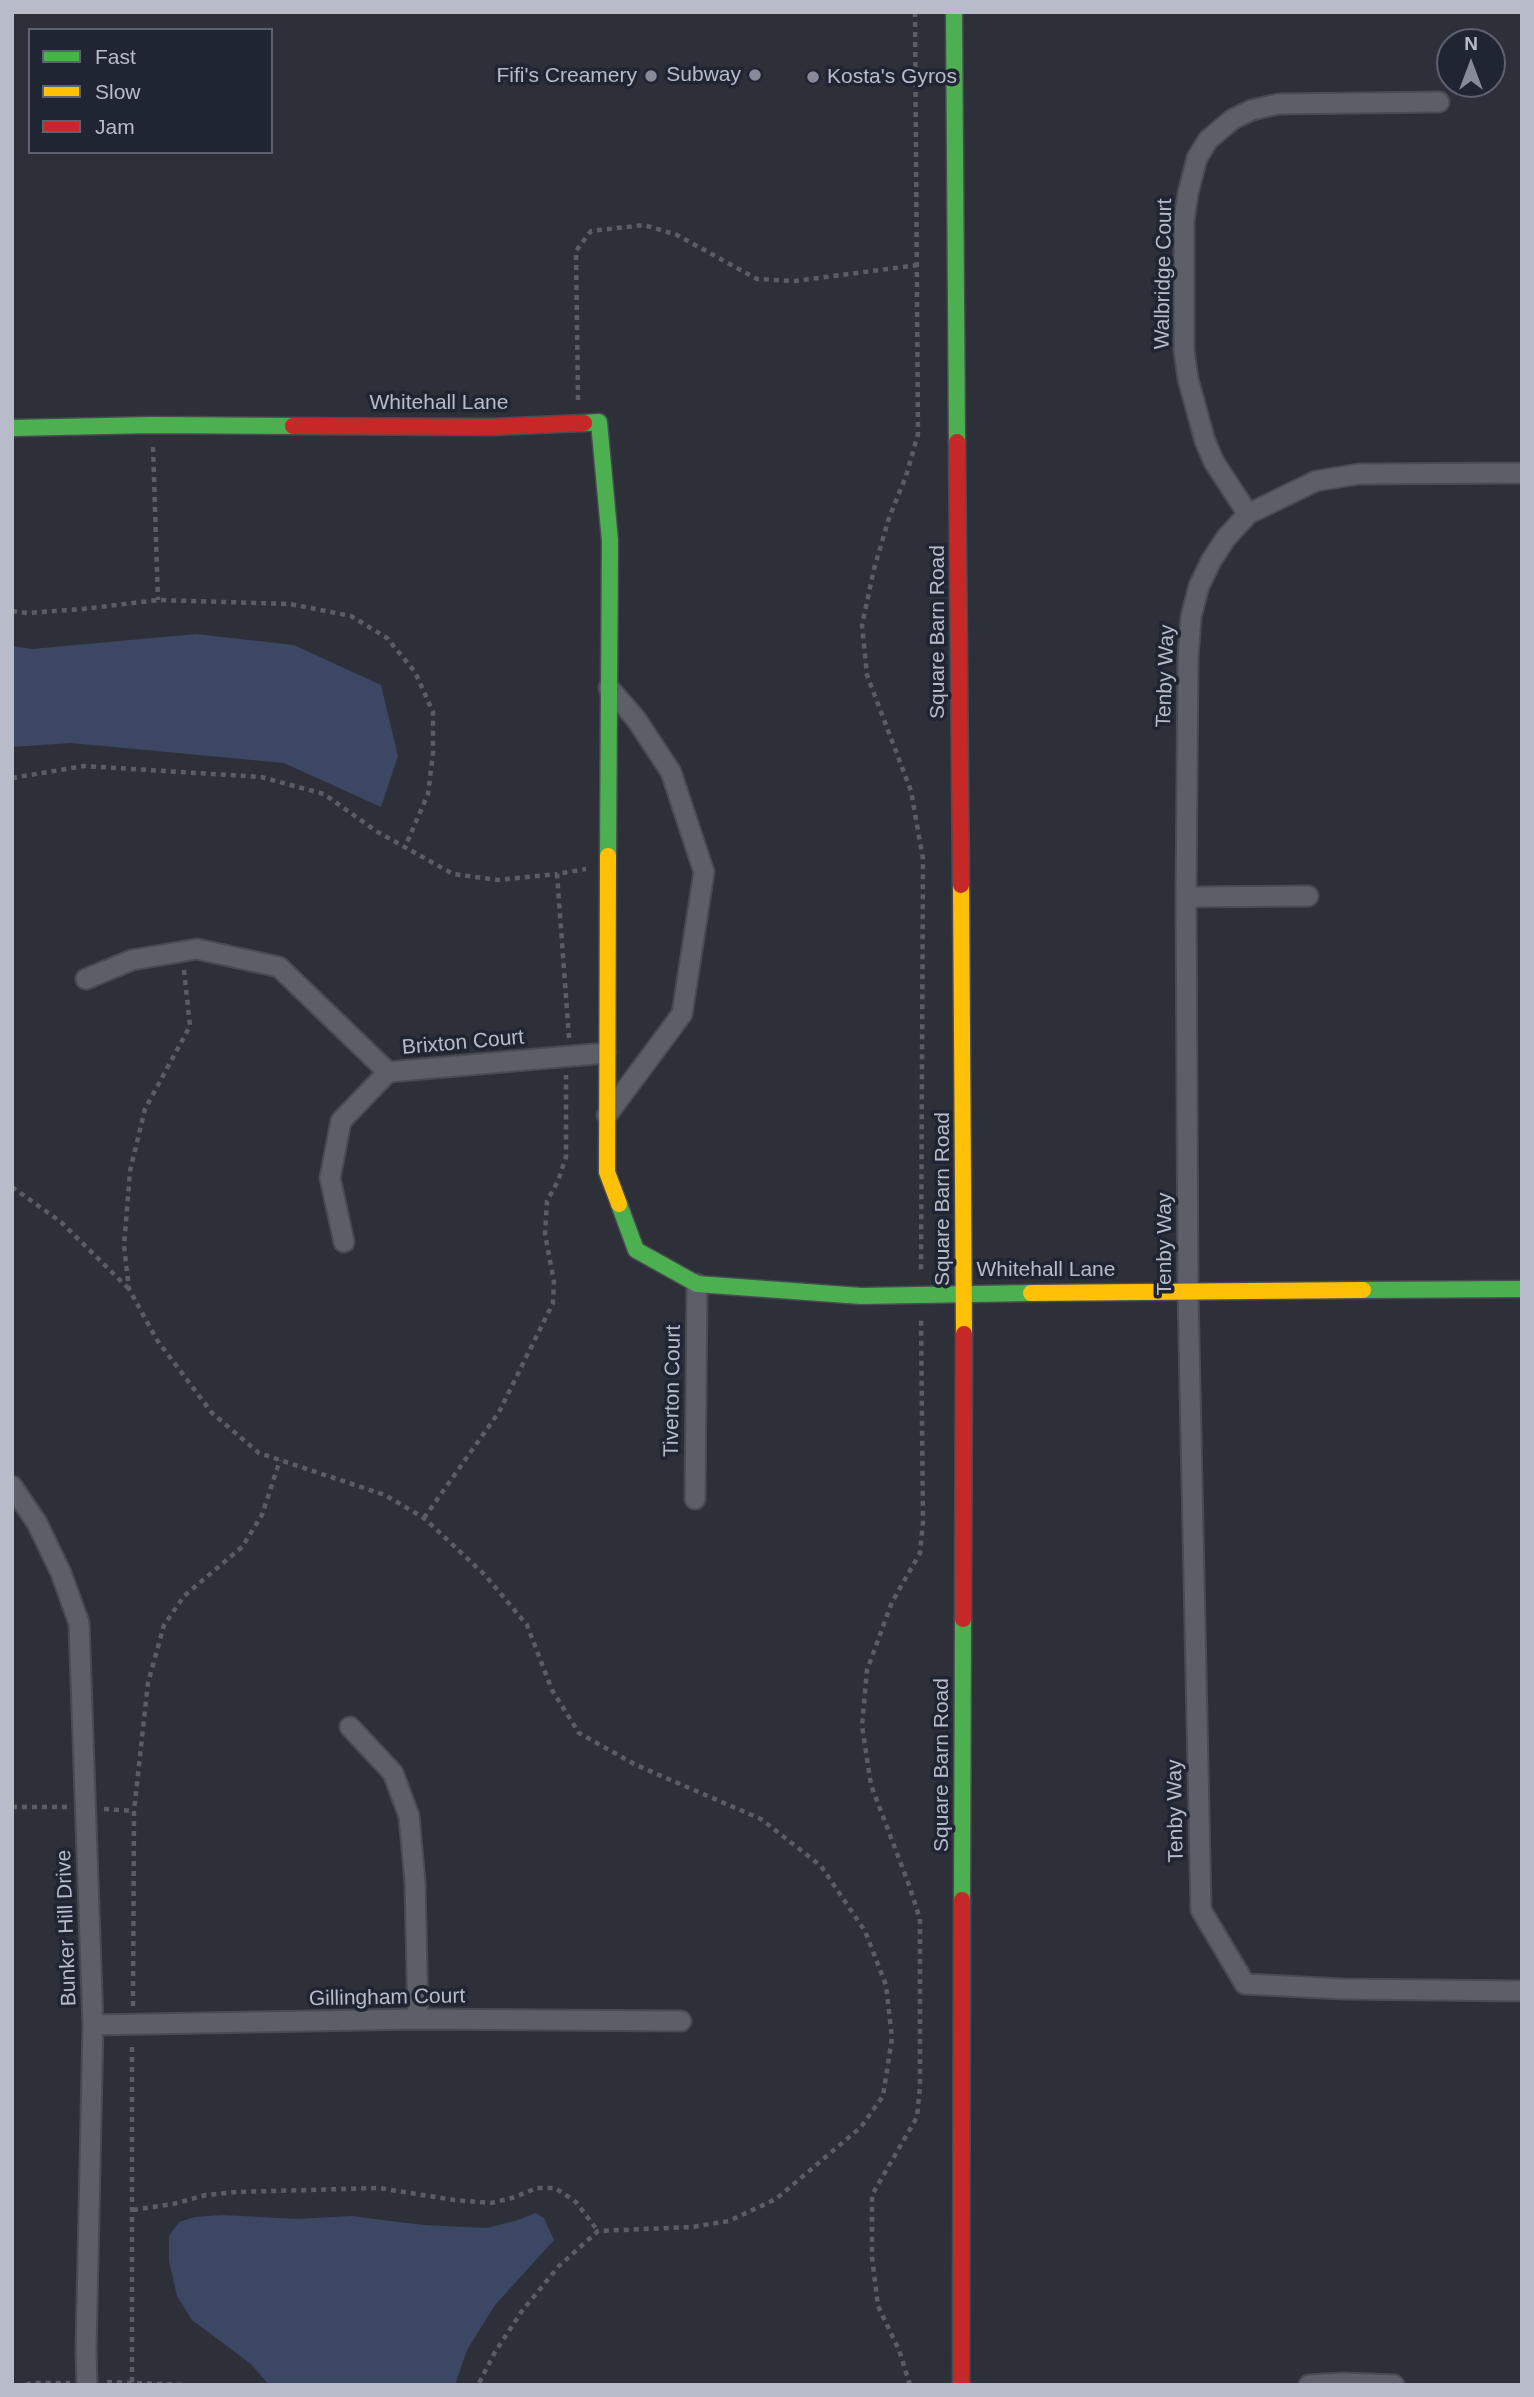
<!DOCTYPE html>
<style>
body{margin:0}
#map{position:relative;width:1534px;height:2397px;overflow:hidden;background:#2d3039;font-family:Helvetica,sans-serif}
canvas{display:block}
.frame{position:absolute;inset:0;border:14px solid #b8bcca;pointer-events:none}
.legend{position:absolute;left:28px;top:28px;width:245px;height:126px;box-sizing:border-box;background:#202534;border:2px solid #5d6170;margin:0;padding:9px 12px;list-style:none;font-size:21px;color:#b8bcca}
.legend li{display:flex;align-items:center;gap:14px;height:35px}
.legend b{width:35px;border:2px solid #5d6170}
.north{position:absolute;left:1436px;top:28px;width:70px;height:70px;box-sizing:border-box;background:#202534;border:2px solid #5d6170;border-radius:50%;rotate:0deg;font-size:19px;font-weight:700;line-height:28px;text-align:center;color:#b8bcca}
.north::after{content:'';display:block;margin:auto;width:24px;height:32px;background:#878b97;clip-path:polygon(50% 0,100% 100%,50% 72%,0 100%)}
</style>
<div id="map">
<canvas width="1534" height="2397"></canvas>
<div class="frame"></div>
<ul class="legend">
<li><b style="height:9px;background:#4caf50"></b>Fast</li>
<li><b style="height:9px;background:#ffc107"></b>Slow</li>
<li><b style="height:9px;background:#c62828"></b>Jam</li>
</ul>
<div class="north">N</div>
</div>
<script>
const g = document.querySelector('canvas').getContext('2d');
g.lineJoin = 'round';
function fillPath(path, color) {
  g.fillStyle = color;
  g.fill(path, 'evenodd');
}
function poly(rows) {
  const path = new Path2D();
  for (const r of rows) {
    path.moveTo(r[0], r[1]);
    for (let i = 2; i < r.length; i += 2) path.lineTo(r[i], r[i + 1]);
  }
  return path;
}
function stroke(path, color, width, dash) {
  g.strokeStyle = color;
  g.lineWidth = width;
  g.lineCap = dash ? 'butt' : 'round';
  g.setLineDash(dash || []);
  g.stroke(path);
}
function write(font, color, halo, rows, align = 'center') {
  g.font = font + ' Helvetica,sans-serif';
  g.lineWidth = 7;
  g.setLineDash([]);
  g.textBaseline = 'middle';
  g.strokeStyle = halo;
  g.fillStyle = color;
  for (const [text, x, y, turn = 0] of rows) {
    g.save();
    g.translate(x, y);
    g.rotate((+turn || 0) * Math.PI / 180);
    g.textAlign = isNaN(turn) ? turn : align;
    if (halo) g.strokeText(text, 0, 0);
    g.fillText(text, 0, 0);
    g.restore();
  }
}
fillPath(poly([
 [196,634,294,645,381,685,398,756,381,807,284,763,71,743,12,747,12,646,32,649],
 [536,2213,544,2218,554,2240,495,2305,467,2350,455,2385,269,2385,251,2364,192,2320,177,2296,169,2261,169,2236,179,2222,195,2217,222,2215,299,2219,351,2216,423,2225,487,2228,515,2221]
]), '#3c4763');
const street = poly([
 [1522,473,1359,474,1316,481,1248,514,1226,538,1211,561,1199,586,1191,617,1188,658,1186,897,1188,1293,1201,1910,1245,1984,1343,1989,1522,1991],
 [1248,514,1214,462,1205,441,1188,379,1184,350,1184,220,1188,193,1197,158,1208,140,1221,129,1233,119,1252,110,1278,104,1439,102],
 [1186,897,1308,896],
 [86,979,132,960,197,949,279,967,388,1072],
 [607,1115,682,1014,704,872,671,772,636,719,609,688],
 [344,1242,330,1178,341,1121,388,1072,606,1053],
 [12,1486,37,1523,61,1573,79,1623,93,2025,86,2350,87,2385],
 [695,1499,697,1284],
 [350,1727,393,1773,409,1816,415,1882,418,2019],
 [93,2025,418,2019,681,2021],
 [1309,2385,1344,2383,1394,2385]
]);
const fast = poly([
 [954,12,957,442],
 [584,423,599,422,610,541,608,856],
 [12,428,152,425,293,426],
 [619,1204,636,1250,697,1284,861,1296,1031,1293],
 [1363,1290,1522,1289],
 [962,1900,963,1619]
]);
const slow = poly([
 [608,856,607,1172,619,1204],
 [961,885,964,1334],
 [1031,1293,1363,1290]
]);
const jam = poly([
 [293,426,492,427,584,423],
 [957,442,961,885],
 [963,1619,964,1334],
 [961,2385,962,1900]
]);
stroke(street, '#494b52', 23);
stroke(fast, '#494b52', 19);
stroke(slow, '#494b52', 19);
stroke(jam, '#494b52', 19);
stroke(poly([
 [915,12,918,434,906,476,889,518,874,569,862,625,867,675,911,791,923,859,921,1273],
 [578,400,576,251,591,231,644,225,677,235,757,279,795,281,918,265],
 [153,447,158,600],
 [12,611,27,613,83,609,158,600,290,604,351,616,387,638,415,672,433,712,433,753,428,794,405,847],
 [12,778,84,766,261,777,324,794,376,831,453,874,498,880,557,874],
 [184,970,190,1026,145,1109,130,1171,124,1246,129,1289,157,1340,212,1413,259,1453,385,1495,424,1518,485,1575,527,1625,552,1690,579,1733,636,1765,761,1819,821,1866,865,1931,886,1985,892,2038,883,2096,861,2127,776,2199,729,2221,692,2227,598,2231,559,2266,522,2311,495,2352,478,2385],
 [569,1038,557,874,586,869],
 [12,1187,61,1222,128,1288],
 [424,1518,499,1412,553,1303,554,1282,545,1234,547,1201,558,1181,566,1157,566,1075],
 [12,1807,67,1807],
 [104,1809,134,1811],
 [133,2006,134,1811,148,1683,164,1625,184,1596,242,1547,262,1515,280,1460],
 [133,2210,173,2204,206,2195,237,2192,379,2188,454,2200,491,2203,512,2198,537,2188,555,2188,576,2202,598,2231],
 [107,2382,185,2385],
 [132,2382,132,2043],
 [26,2385,32,2383,70,2383],
 [910,2385,899,2350,878,2306,872,2257,872,2195,917,2117,920,2087,920,1919,909,1885,871,1785,862,1726,867,1670,892,1602,920,1553,923,1522,921,1317]
]), '#5a5e64', 4.5, [5, 5]);
stroke(street, '#5d5f68', 19);
stroke(fast, '#4caf50', 16);
stroke(slow, '#ffc107', 16);
stroke(jam, '#c62828', 16);
for (const [x, y, r, color] of [
 [755,75,7,"#878b97"],
 [651,76,7,"#878b97"],
 [813,77,7,"#878b97"]
]) {
  const dot = new Path2D();
  dot.arc(x, y, r, 0, 2 * Math.PI);
  g.fillStyle = color;
  g.fill(dot);
  stroke(dot, '#202534', 2.5);
}
write('21px', '#b8bcca', '#202534', [
 ["Subway",741,75],
 ["Fifi's Creamery",637,76],
 ["Kosta's Gyros",827,77,"left"]
], 'right');
write('21px', '#b8bcca', '#202534', [
 ["Walbridge Court",1164,274,-89],
 ["Whitehall Lane",439,403],
 ["Square Barn Road",938,632,-90],
 ["Tenby Way",1166,676,-88],
 ["Brixton Court",463,1043,-5],
 ["Square Barn Road",943,1199,-90],
 ["Tenby Way",1165,1244,-90],
 ["Whitehall Lane",1046,1270],
 ["Tiverton Court",673,1391,-89],
 ["Square Barn Road",942,1765,-90],
 ["Tenby Way",1176,1811,-91],
 ["Bunker Hill Drive",67,1928,-92],
 ["Gillingham Court",387,1998,-1]
]);
</script>
